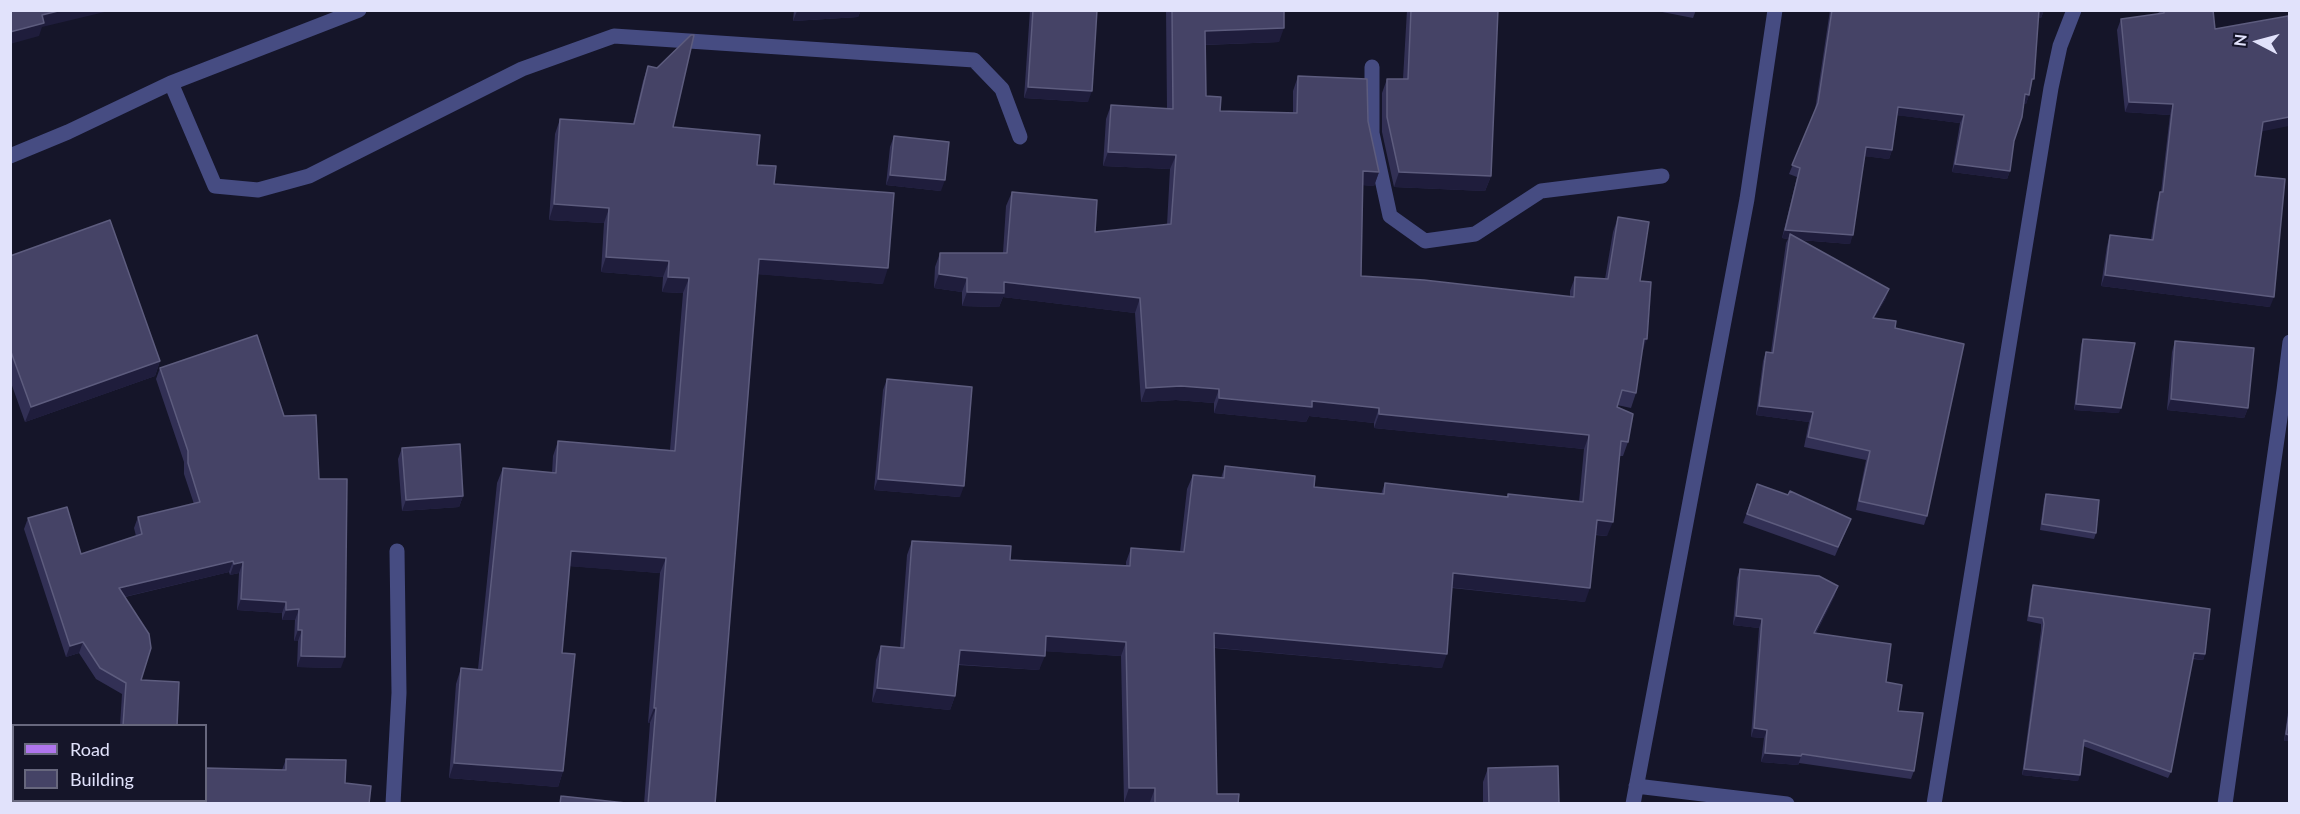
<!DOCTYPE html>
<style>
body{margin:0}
#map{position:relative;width:2300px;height:814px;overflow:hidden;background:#151529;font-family:Lato,sans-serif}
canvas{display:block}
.frame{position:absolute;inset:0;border:12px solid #e1e2fb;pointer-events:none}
.legend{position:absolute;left:12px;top:724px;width:195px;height:78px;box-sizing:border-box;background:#151529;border:2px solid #67677d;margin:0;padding:8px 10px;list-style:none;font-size:18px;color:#e1e2fb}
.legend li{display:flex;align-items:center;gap:12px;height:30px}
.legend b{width:30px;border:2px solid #67677d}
.north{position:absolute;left:2228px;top:12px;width:60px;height:60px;-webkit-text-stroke:4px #151529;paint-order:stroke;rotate:276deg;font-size:16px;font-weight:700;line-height:24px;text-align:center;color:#e1e2fb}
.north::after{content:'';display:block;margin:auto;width:21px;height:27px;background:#e1e2fb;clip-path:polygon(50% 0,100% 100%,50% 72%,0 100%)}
</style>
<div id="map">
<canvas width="2300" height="814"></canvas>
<div class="frame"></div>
<ul class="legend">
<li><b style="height:8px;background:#af75ed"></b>Road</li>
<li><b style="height:16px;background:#454366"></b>Building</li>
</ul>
<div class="north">N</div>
</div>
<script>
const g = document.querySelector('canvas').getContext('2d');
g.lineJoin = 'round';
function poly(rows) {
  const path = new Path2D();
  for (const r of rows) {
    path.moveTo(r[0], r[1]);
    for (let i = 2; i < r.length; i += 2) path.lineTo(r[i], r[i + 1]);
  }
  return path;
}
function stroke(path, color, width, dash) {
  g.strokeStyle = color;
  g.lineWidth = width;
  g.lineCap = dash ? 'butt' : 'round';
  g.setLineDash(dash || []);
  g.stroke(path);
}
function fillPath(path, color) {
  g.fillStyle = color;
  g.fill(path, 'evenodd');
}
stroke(poly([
 [1372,67,1372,133,1390,216,1425,241,1475,234,1541,191,1662,176],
 [171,83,215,186,258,190,309,176,522,69,614,36,974,60,1002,89,1020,137],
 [10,156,68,132,171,83,359,10],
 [1636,786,1787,804],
 [393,804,399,693,397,551],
 [1633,804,1747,199,1775,10],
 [1934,804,2051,88,2060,46,2074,10],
 [2225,804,2284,390,2290,342]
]), '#464c82', 15);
stroke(poly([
 [10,784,14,794]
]), '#af75ed', 15);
fillPath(poly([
 [794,10,861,10,858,17,793,21],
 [1030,10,1097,10,1088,102,1024,98],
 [1166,10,1284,10,1279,42,1205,45,1206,96,1220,111,1293,113,1293,91,1298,76,1368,121,1379,172,1374,186,1363,185,1361,276,1570,297,1570,291,1575,277,1605,279,1613,232,1618,217,1640,281,1642,352,1636,393,1631,408,1617,405,1617,407,1628,442,1623,456,1620,456,1607,536,1595,535,1585,602,1452,588,1442,668,1214,648,1217,794,1238,804,1124,803,1121,656,1045,651,1039,670,958,665,955,696,950,710,872,702,876,660,881,646,900,648,907,555,912,541,1010,560,1126,566,1126,562,1131,548,1180,552,1187,489,1193,475,1221,478,1225,466,1314,487,1381,494,1385,483,1507,497,1508,494,1579,502,1584,449,1374,428,1374,423,1309,416,1306,422,1214,413,1214,403,1176,400,1141,402,1135,313,1003,297,999,307,962,306,962,292,934,288,935,267,940,253,1003,253,1006,206,1012,192,1095,232,1167,225,1170,169,1103,166,1106,119,1111,105,1167,109],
 [1407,10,1498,10,1491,176,1485,191,1394,187,1382,132,1382,93,1387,79,1403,79],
 [1652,10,1696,10,1693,18],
 [1830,10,2044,10,2041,18,2038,17,2031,88,2026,104,2024,103,2014,141,2010,171,2007,179,1952,172,1960,123,1897,115,1892,150,1889,159,1865,156,1850,244,1800,240,1886,298,1874,318,1895,328,1927,516,1924,525,1856,510,1866,460,1804,447,1809,422,1756,415,1763,361,1766,352,1771,352,1786,243,1788,239,1782,238,1797,177,1789,174,1815,110],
 [2158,10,2213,10,2215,29,2261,131,2255,176,2270,307,2101,286,2107,246,2110,235,2151,239,2157,202,2161,192,2170,115,2125,112,2117,30,2121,19,2159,14],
 [648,66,673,127,757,165,774,184,883,284,758,274,715,804,644,804,650,723,648,723,660,573,570,566,562,653,563,771,558,787,449,778,456,684,461,668,478,669,497,483,503,468,552,473,553,456,558,441,670,450,683,293,662,292,663,277,601,272,604,223,549,220,555,134,560,119,633,124,643,81],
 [894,136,941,191,886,185,890,147],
 [10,256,160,361,155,376,25,422,10,380],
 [2083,339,2119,413,2074,410,2081,345],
 [2175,341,2248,408,2244,418,2167,410,2172,352],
 [160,368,284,416,319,479,341,668,297,667,298,641,294,641,295,620,282,620,282,613,237,610,239,573,230,575,229,572,125,597,141,680,177,726,120,726,122,694,96,679,79,653,66,657,24,529,28,518,81,554,136,536,134,528,138,517,194,504,184,474,184,462,156,379],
 [887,379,960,497,874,490,883,390],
 [402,448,463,496,459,507,402,511,398,459],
 [1757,484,1851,519,1835,556,1743,523],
 [2046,494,2096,533,2094,539,2040,530,2044,500],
 [1740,569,1835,595,1816,633,1886,682,1898,711,1914,771,1911,779,1799,763,1798,765,1761,762,1764,738,1751,737,1759,628,1733,625,1737,578],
 [2033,585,2205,654,2203,660,2192,659,2171,772,2168,778,2083,746,2078,781,2022,775,2041,630,2041,624,2027,621,2031,590],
 [2289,705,2289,741,2284,741],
 [286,759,345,783,369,804,140,804,140,801,206,801,282,770],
 [1488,768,1559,804,1483,804,1483,782]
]), '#323055');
fillPath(poly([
 [62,10,113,10,42,27,39,36,10,44,10,32,42,15],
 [861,10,858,17,793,21,797,11],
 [2038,10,2044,10,2041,18,2036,17],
 [1284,28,1279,42,1199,45,1205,31],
 [1028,87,1092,91,1088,102,1024,98],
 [2025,94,2029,95,2026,104,2021,103],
 [2129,102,2173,104,2170,115,2125,112],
 [1898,107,1964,115,1960,123,1895,115],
 [2289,117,2289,126,2259,132,2263,122],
 [1866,147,1892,150,1889,159,1863,156],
 [1108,152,1176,155,1170,169,1103,166],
 [1955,164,2010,171,2007,179,1952,172],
 [1363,171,1379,172,1374,186,1358,185],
 [1399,172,1491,176,1485,191,1394,187],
 [890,175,945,180,941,191,886,185],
 [554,204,609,208,604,223,549,220],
 [1785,230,1853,235,1850,244,1789,239,1790,234,1788,239,1782,238],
 [606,257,669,261,663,277,601,272],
 [759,259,888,268,883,284,754,274],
 [939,274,967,278,962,292,934,288],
 [2105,275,2274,297,2270,307,2101,286],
 [668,277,689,278,683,293,662,292],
 [1004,282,1140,298,1135,313,1003,297,999,307,962,306,967,292],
 [1889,289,1886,298,1869,327,1873,318],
 [1644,339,1647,339,1642,353],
 [160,361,155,376,25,422,31,407],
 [1181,386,1219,389,1214,403,1176,400,1141,402,1146,388],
 [1219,398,1312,401,1379,408,1374,423,1309,416,1306,422,1214,413],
 [2171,399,2248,408,2244,418,2167,410],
 [2076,404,2121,408,2119,413,2074,410],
 [1759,406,1813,412,1809,422,1756,415],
 [1379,414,1589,435,1584,449,1374,428],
 [878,479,964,486,960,497,874,490],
 [463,496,459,507,402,511,406,500],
 [1597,520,1613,522,1607,536,1592,534],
 [571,551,666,558,660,573,566,566],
 [233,561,229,572,115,599,119,588],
 [243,562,239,573,230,575,234,564],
 [1453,573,1590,588,1585,602,1448,587],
 [1838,586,1835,595,1811,642,1814,633],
 [241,599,286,602,282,613,237,610],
 [299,609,295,620,282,620,286,610],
 [1736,616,1762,619,1759,628,1733,625],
 [298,630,302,630,298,641,294,641],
 [1214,633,1447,654,1442,668,1208,647],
 [1046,636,1126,642,1121,656,1041,651],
 [83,642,79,653,66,657,70,646],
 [960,650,1045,656,1039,670,955,664],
 [2194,653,2205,654,2203,660,2192,658],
 [301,656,345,657,341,668,297,667],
 [877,688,955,696,950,710,872,702],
 [654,708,656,708,650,723,648,723],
 [1754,728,1767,730,1764,738,1751,737],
 [2286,734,2289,735,2289,741,2284,741],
 [1765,753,1801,756,1798,765,1761,762],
 [454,763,563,771,558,787,449,778],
 [2024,769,2080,775,2078,781,2022,775],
 [1129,788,1155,788,1150,802,1124,803]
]), '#1f1d3c');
const building = poly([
 [10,10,62,10,42,15,44,23,10,32,10,10],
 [1033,10,1097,10,1092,91,1028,87,1033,10],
 [1172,10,1284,10,1284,28,1205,31,1206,96,1221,97,1220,111,1297,113,1298,76,1367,79,1368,121,1379,172,1363,171,1361,276,1424,280,1574,297,1575,277,1608,279,1618,217,1649,222,1640,281,1651,282,1647,339,1644,339,1636,393,1622,390,1617,407,1633,414,1628,442,1621,441,1613,522,1597,520,1590,588,1453,573,1447,654,1214,633,1217,794,1239,794,1238,804,1155,804,1155,788,1129,788,1126,642,1046,636,1045,656,960,650,955,696,877,688,881,646,904,648,912,541,1011,546,1010,560,1130,566,1131,548,1184,552,1193,475,1224,478,1225,466,1315,476,1314,487,1384,494,1385,483,1508,497,1508,494,1583,502,1589,435,1379,414,1379,408,1312,401,1312,407,1219,398,1219,389,1181,386,1146,388,1140,298,1004,282,1004,293,967,292,967,278,939,274,940,253,1007,253,1012,192,1097,200,1095,232,1171,224,1176,155,1108,152,1111,105,1173,109,1172,10],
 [1411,10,1498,10,1491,176,1399,172,1387,117,1387,79,1408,79,1411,10],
 [1832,10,2039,10,2034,79,2032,79,2029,95,2025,94,2022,117,2014,141,2010,171,1955,164,1964,115,1898,107,1892,150,1866,147,1853,235,1785,230,1800,168,1792,165,1818,103,1832,10],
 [2164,10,2213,10,2215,29,2288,16,2289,24,2289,117,2263,122,2255,176,2285,179,2274,297,2105,275,2110,235,2153,240,2160,192,2163,192,2173,104,2129,102,2121,19,2164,13,2164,10],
 [691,35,694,35,673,127,760,135,757,165,776,166,774,184,894,193,888,268,759,259,715,804,648,804,656,708,654,708,666,558,571,551,562,653,575,654,563,771,454,763,461,668,482,670,503,468,556,473,558,441,675,451,689,278,668,277,669,261,606,257,609,208,554,204,560,119,634,124,648,66,657,68,691,35],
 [894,136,949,142,945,180,890,175,894,136],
 [110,220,160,361,31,407,10,349,10,256,110,220],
 [1790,234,1889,289,1873,318,1896,321,1895,328,1964,344,1927,516,1859,501,1870,451,1808,437,1813,412,1759,406,1766,352,1773,353,1790,234],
 [257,335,284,416,316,415,319,479,347,479,345,657,301,656,302,630,298,630,299,609,286,610,286,602,241,599,243,562,234,564,233,561,119,588,149,634,151,648,141,680,179,682,177,726,123,726,126,683,100,668,83,642,70,646,28,518,67,507,81,554,142,534,138,517,200,502,188,463,188,451,160,368,257,335],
 [2083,339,2135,343,2121,408,2076,404,2083,339],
 [2175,341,2254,348,2248,408,2171,399,2175,341],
 [887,379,972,387,964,486,878,479,887,379],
 [460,444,463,496,406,500,402,448,460,444],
 [1757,484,1788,495,1790,491,1851,519,1838,547,1747,514,1757,484],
 [2046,494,2099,500,2096,533,2042,524,2046,494],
 [1740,569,1819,576,1838,586,1814,633,1891,644,1886,682,1902,685,1898,711,1923,713,1914,771,1802,754,1801,756,1765,753,1767,730,1754,728,1762,619,1736,616,1740,569],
 [2033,585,2210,609,2205,654,2194,653,2171,772,2084,740,2080,775,2024,769,2044,624,2043,618,2029,616,2033,585],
 [2289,714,2289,735,2286,734,2289,714],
 [286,759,346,760,345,783,371,786,369,804,144,804,145,801,206,801,206,768,286,770,286,759],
 [1558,766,1559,804,1489,804,1488,768,1558,766],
 [561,796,635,804,560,804,561,796]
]);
fillPath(building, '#454366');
stroke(building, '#5d5c7e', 1.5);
</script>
